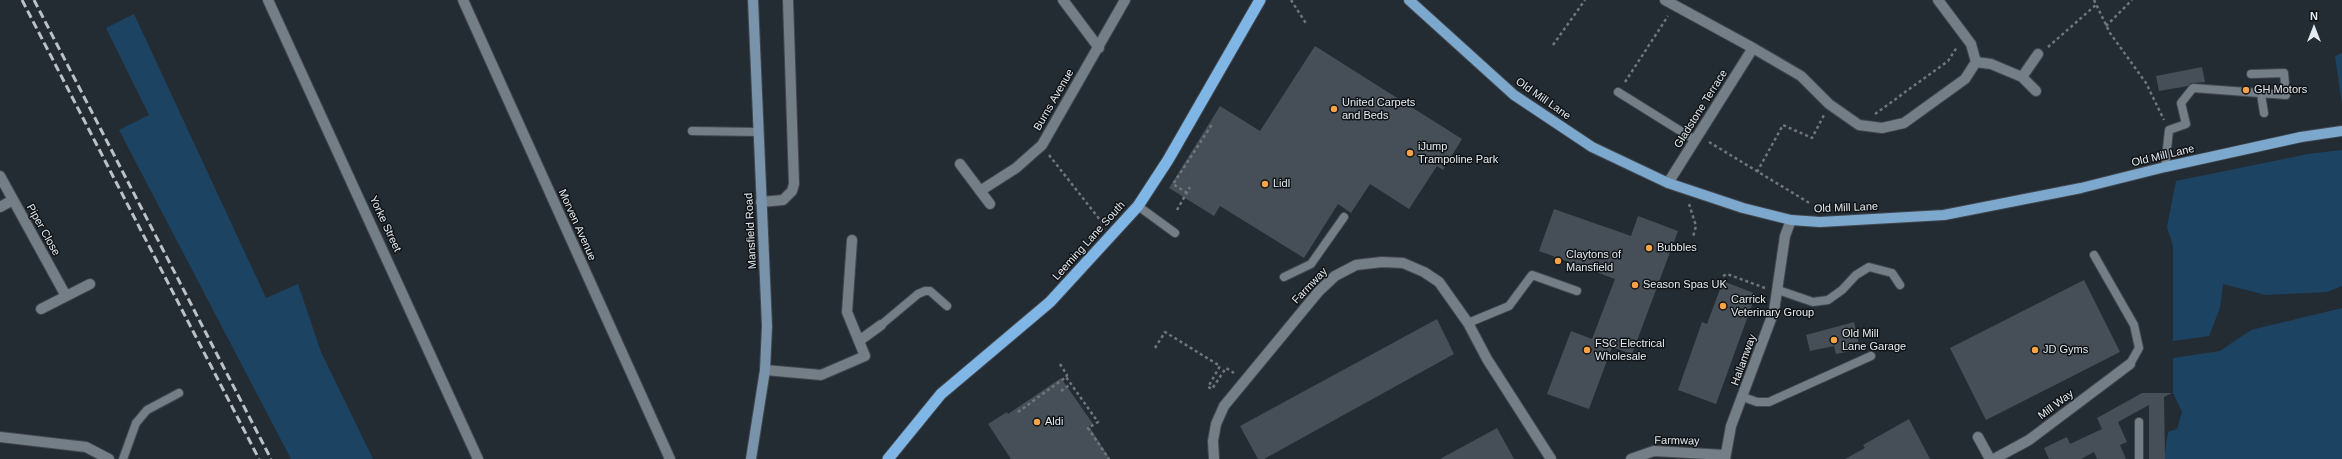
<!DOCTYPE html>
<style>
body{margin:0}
#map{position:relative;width:2342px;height:459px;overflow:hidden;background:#242c33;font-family:Helvetica,sans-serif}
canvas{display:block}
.north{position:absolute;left:2294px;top:8px;width:40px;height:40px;-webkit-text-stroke:3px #101417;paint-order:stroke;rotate:0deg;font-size:11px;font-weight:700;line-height:16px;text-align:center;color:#e5eaef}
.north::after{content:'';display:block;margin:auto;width:14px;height:18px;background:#e5eaef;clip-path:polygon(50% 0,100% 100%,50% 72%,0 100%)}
</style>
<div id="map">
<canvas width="2342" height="459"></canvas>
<div class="north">N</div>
</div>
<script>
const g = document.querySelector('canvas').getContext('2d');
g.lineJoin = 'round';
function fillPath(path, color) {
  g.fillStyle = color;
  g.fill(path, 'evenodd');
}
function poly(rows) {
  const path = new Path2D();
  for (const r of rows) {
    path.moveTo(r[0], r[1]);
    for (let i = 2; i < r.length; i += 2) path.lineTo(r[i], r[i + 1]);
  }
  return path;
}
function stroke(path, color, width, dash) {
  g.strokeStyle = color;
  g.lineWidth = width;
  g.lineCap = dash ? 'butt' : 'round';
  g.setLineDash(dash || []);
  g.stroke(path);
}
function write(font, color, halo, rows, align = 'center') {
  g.font = font + ' Helvetica,sans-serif';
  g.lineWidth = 3;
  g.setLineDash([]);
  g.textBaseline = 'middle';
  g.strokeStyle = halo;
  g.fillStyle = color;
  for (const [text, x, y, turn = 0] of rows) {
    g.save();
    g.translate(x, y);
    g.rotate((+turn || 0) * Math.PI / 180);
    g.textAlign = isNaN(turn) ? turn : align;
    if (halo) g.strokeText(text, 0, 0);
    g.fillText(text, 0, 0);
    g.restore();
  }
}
fillPath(poly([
 [134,14,266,298,298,284,321,352,373,459,291,459,119,130,149,115,106,28],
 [2342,53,2342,104,2335,56],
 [2342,150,2342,286,2327,292,2266,295,2223,284,2220,308,2209,336,2173,341,2173,246,2167,227,2176,181,2308,154],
 [2342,308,2342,459,2164,459,2168,432,2177,429,2182,412,2173,393,2173,358,2220,351,2251,330]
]), '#1d4362');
fillPath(poly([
 [1315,46,1462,139,1443,170,1437,166,1409,209,1370,184,1351,213,1338,204,1304,258,1220,206,1214,216,1169,188,1220,106,1260,131],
 [2202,67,2205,82,2191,83,2188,86,2159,91,2156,76],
 [1554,209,1631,236,1638,216,1678,231,1632,354,1612,347,1589,409,1547,394,1571,331,1592,339,1615,279,1539,251],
 [2084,280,2120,352,1986,420,1950,348],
 [1723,281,1756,294,1716,404,1678,390,1702,322,1707,324],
 [1437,319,1454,354,1264,459,1258,459,1240,426],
 [1854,322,1860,349,1836,354,1834,346,1810,351,1806,335],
 [1061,378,1093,424,1089,426,1110,459,1011,459,988,424,1007,412,1008,414],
 [2142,393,2172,393,2164,397,2165,459,2149,459,2149,405,2118,422,2127,442,2120,445,2126,459,2097,459,2094,452,2081,459,2049,459,2044,448,2067,437,2070,444,2102,429,2097,418],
 [1909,419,1930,459,1845,459,1865,448,1863,445],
 [1497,428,1514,459,1440,459]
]), '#464f57');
const service = poly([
 [1618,92,1695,140],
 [2261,94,2264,113],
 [692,131,758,132],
 [2165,167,2169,130,2186,124,2181,103,2193,88,2286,95,2284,73,2251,74],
 [1138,206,1175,233],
 [2094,255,2134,325,2139,348,2130,364],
 [1284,277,1311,264,1344,217],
 [1778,290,1813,302,1828,300,1842,290,1856,275,1869,267,1892,273,1900,285],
 [1468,323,1509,306,1532,275,1577,291],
 [881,325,918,294,925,291,930,291,947,306],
 [1743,397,1757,402,1769,402,1871,356],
 [2139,422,2139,459],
 [123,459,136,423,147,410,179,393]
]);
const minor = poly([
 [268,0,478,459],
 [463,0,670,459],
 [1063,0,1099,48],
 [1665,0,1753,48],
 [1938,0,1971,44,1976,62],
 [1976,62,1991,64,2022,77,2036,91],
 [2022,77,2038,54],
 [960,164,990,204],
 [0,176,66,296],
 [1668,183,1753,48,1801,76,1829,104,1859,125,1882,128,1904,123,1965,79,1976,62],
 [980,191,1016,168,1042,145,1125,0],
 [761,202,783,200,792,191,794,184,788,0],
 [0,207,13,200],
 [41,309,90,284],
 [859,341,881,325],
 [765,370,821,375,865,356,847,312,852,240],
 [0,437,86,447,109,459],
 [1978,437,1990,459],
 [1214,459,1213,441,1216,424,1224,406,1319,291,1335,276,1356,265,1382,262,1403,263,1424,272,1439,282,1468,323,1487,359,1551,459],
 [1631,459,1654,451,1725,455],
 [1725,459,1731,426,1774,311,1785,236,1791,220],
 [1994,459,2029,440,2130,364]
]);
const secondary = poly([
 [751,459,765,370,767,326,753,0]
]);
const primary = poly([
 [1409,0,1514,95,1592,147,1668,183,1743,208,1791,220,1820,222,1944,215,2081,188,2165,167,2301,137,2342,131]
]);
const trunk = poly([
 [888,459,941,394,1050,302,1138,206,1168,160,1260,0]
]);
stroke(service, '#41474e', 10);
stroke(minor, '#41474e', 12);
stroke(secondary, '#41474e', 12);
stroke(primary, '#41474e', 12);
stroke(trunk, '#41474e', 13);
stroke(poly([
 [1291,0,1307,25],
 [2094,0,2110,33,2146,83,2164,120],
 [2106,26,2132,0],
 [1553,45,1585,0],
 [2048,47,2097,4],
 [1625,82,1668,16],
 [1875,114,1948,61,1957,47],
 [1709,142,1811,204],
 [1049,155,1104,225],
 [1757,172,1783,125,1812,138,1824,115],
 [1187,193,1173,184,1213,123],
 [1689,204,1696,226,1693,237],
 [1177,210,1190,187],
 [1723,276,1727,274,1765,288],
 [1155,348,1165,332,1220,366,1208,387,1212,389,1226,368,1234,373],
 [1060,364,1067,375,1066,377],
 [1061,391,1071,384],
 [1018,412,1066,377,1098,422,1088,428,1109,459]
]), '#6f767c', 2.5, [3, 3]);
stroke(service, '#747e87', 8);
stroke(minor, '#747e87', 10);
stroke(secondary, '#7893aa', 10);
stroke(primary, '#7da8ce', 10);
stroke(trunk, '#80b6e6', 11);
stroke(poly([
 [22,0,259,459],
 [34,0,271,459]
]), '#bbc1c6', 3, [8, 4]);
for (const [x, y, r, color] of [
 [2246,90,4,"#f5a346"],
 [1334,109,4,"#f5a346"],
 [1410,153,4,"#f5a346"],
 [1265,184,4,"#f5a346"],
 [1649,248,4,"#f5a346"],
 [1558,261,4,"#f5a346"],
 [1635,285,4,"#f5a346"],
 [1723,306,4,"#f5a346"],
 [1834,340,4,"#f5a346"],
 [1587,350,4,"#f5a346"],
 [2035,350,4,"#f5a346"],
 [1037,422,4,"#f5a346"]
]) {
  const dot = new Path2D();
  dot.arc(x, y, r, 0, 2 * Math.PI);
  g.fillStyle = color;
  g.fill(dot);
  stroke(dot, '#101417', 1.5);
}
write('11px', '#e5eaef', '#101417', [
 ["GH Motors",2254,90],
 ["United Carpets",1342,103],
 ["and Beds",1342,116],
 ["iJump",1418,147],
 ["Trampoline Park",1418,160],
 ["Lidl",1273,184],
 ["Bubbles",1657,248],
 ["Claytons of",1566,255],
 ["Mansfield",1566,268],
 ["Season Spas UK",1643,285],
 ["Carrick",1731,300],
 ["Veterinary Group",1731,313],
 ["Old Mill",1842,334],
 ["Lane Garage",1842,347],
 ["FSC Electrical",1595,344],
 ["Wholesale",1595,357],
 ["JD Gyms",2043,350],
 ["Aldi",1045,422]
], 'left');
write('11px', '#e5eaef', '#101417', [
 ["Old Mill Lane",1543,99,35],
 ["Burns Avenue",1054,100,-60],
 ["Gladstone Terrace",1701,109,-58],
 ["Old Mill Lane",2163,156,-13],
 ["Old Mill Lane",1846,208,-2],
 ["Yorke Street",385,224,65],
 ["Morven Avenue",577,225,66],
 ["Piper Close",43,230,61],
 ["Mansfield Road",751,231,-93],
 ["Leeming Lane South",1089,241,-48],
 ["Farmway",1310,286,-46],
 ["Hallamway",1744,360,-70],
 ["Mill Way",2056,405,-37],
 ["Farmway",1677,441,1]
]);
</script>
